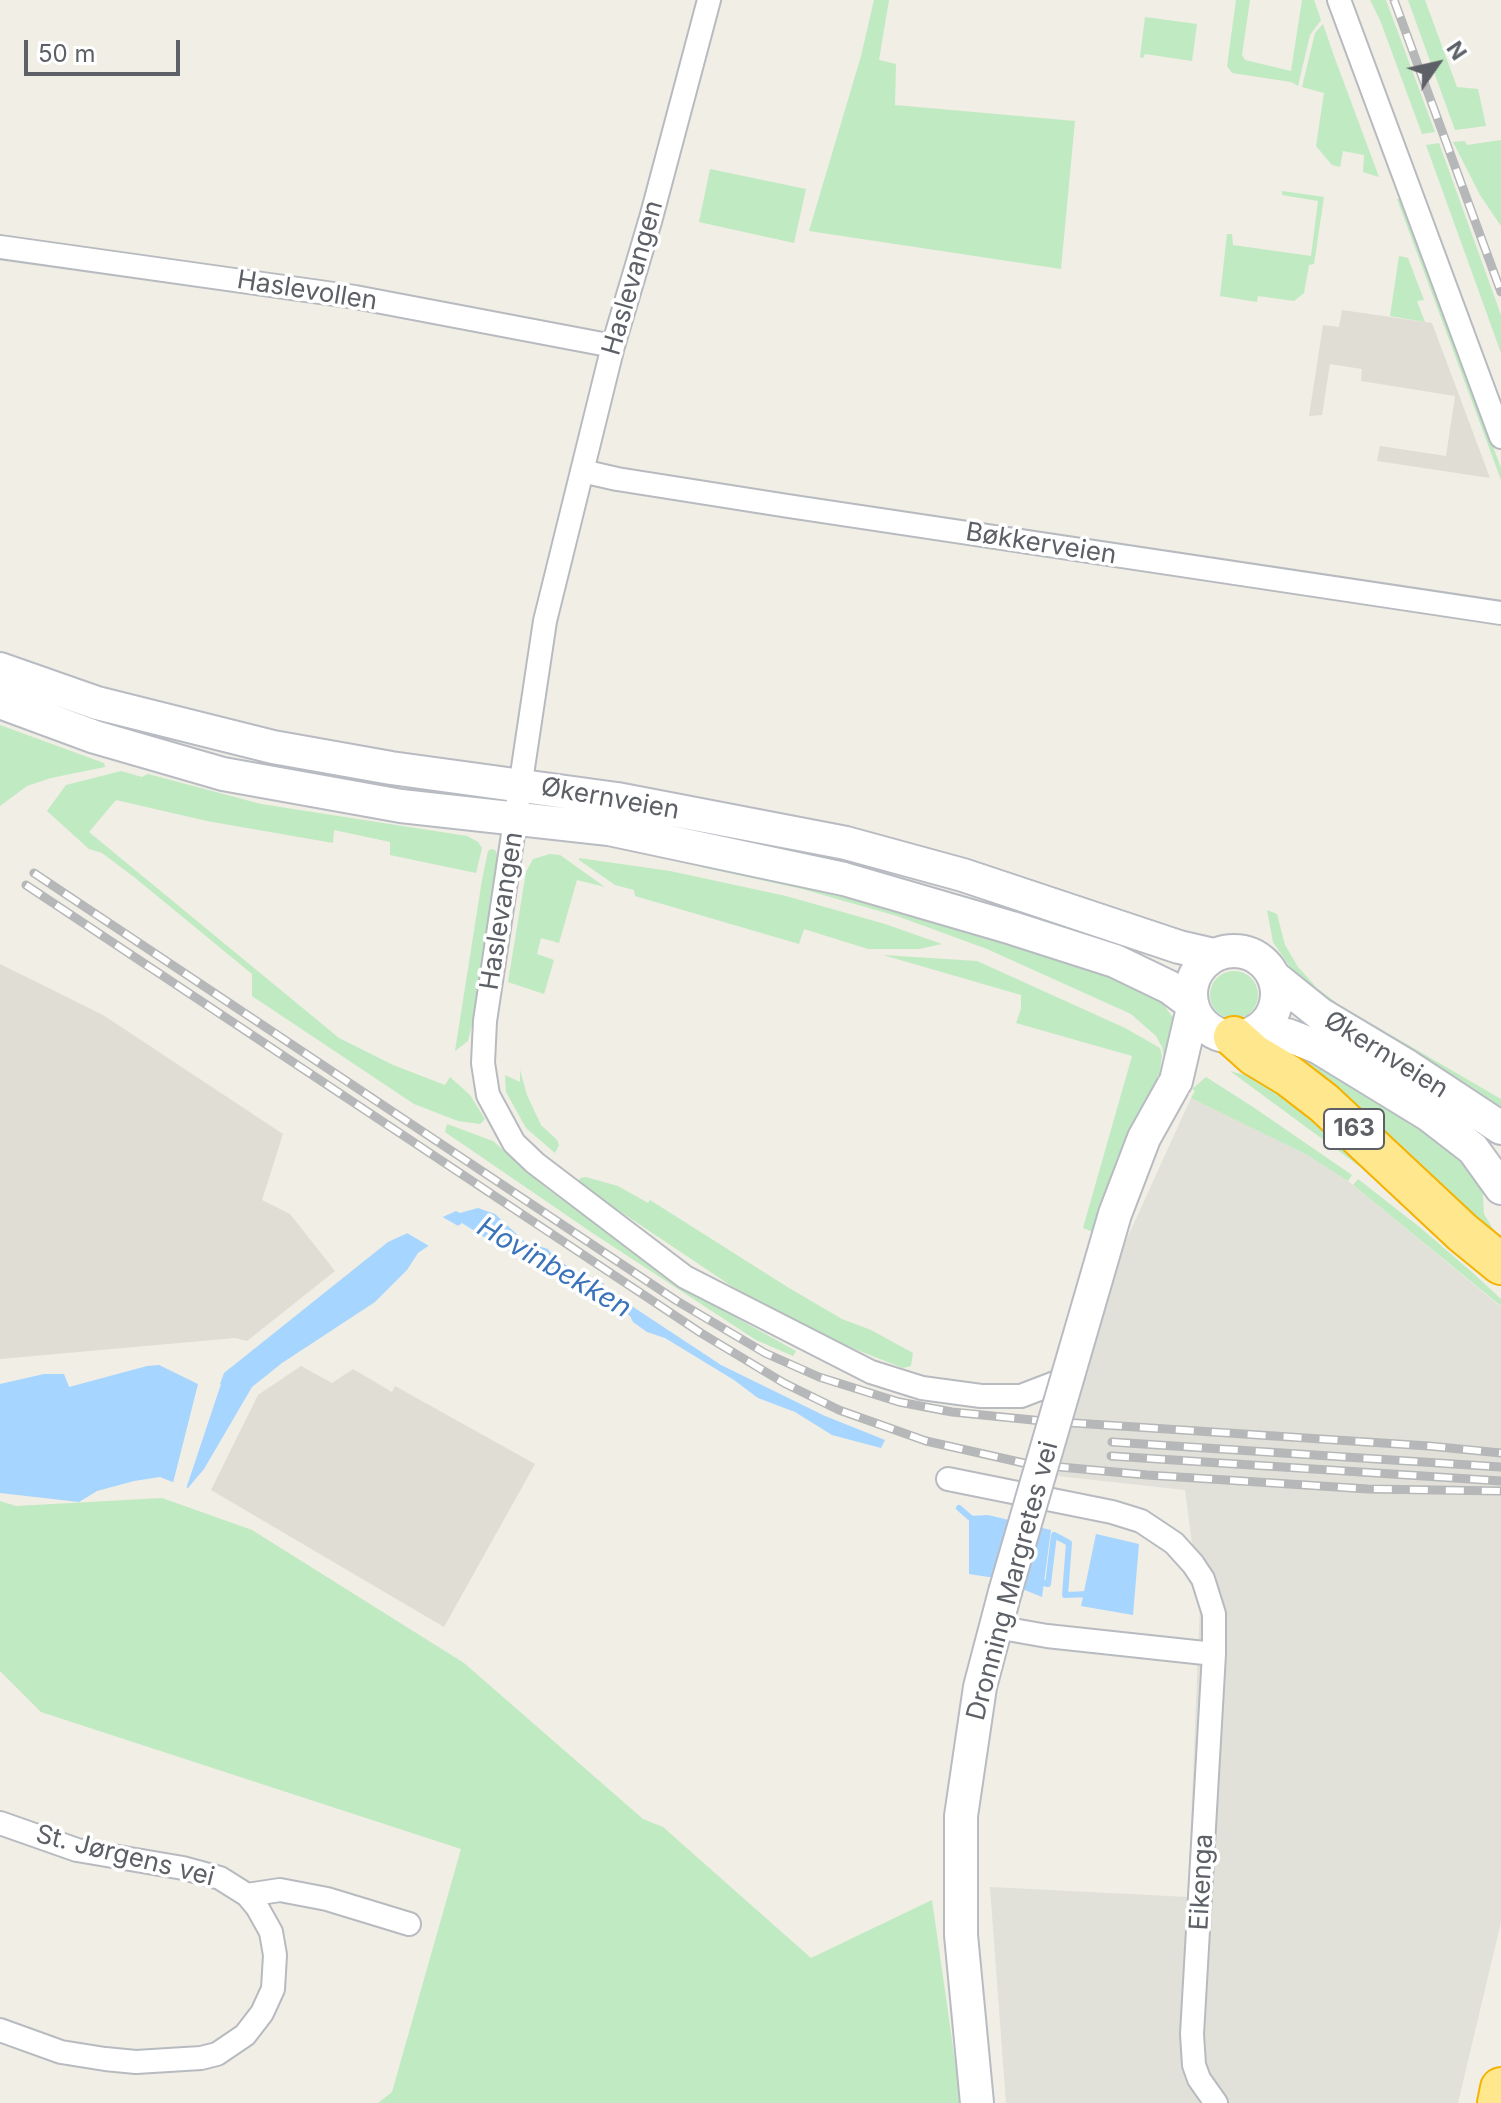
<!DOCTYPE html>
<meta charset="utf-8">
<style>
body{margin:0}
#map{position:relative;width:1501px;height:2103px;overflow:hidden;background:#f0eee5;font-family:Inter,sans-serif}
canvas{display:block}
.north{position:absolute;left:1397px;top:24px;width:80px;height:80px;-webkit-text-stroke:6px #fff;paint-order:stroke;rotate:56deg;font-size:22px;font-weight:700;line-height:32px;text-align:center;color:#5d6167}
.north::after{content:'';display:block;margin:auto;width:28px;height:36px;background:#5d6167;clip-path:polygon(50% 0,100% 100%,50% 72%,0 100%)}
.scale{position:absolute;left:24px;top:40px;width:156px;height:36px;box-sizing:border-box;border:4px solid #5d6167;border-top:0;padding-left:10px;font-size:24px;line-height:28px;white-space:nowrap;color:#5d6167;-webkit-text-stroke:6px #fff;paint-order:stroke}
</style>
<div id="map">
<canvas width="1501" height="2103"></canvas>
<div class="north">N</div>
<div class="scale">50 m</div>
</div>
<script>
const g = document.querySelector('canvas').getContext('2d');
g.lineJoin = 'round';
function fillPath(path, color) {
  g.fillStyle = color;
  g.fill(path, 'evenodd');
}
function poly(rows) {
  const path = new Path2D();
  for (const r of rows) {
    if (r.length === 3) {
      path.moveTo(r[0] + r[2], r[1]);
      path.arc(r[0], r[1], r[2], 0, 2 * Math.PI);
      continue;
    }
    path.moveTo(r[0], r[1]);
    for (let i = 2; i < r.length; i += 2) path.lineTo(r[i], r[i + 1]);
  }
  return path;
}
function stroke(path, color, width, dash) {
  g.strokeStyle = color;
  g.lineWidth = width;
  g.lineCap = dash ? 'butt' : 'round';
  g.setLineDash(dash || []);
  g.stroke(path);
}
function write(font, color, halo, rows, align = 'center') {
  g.font = font + ' Inter,sans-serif';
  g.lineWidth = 7;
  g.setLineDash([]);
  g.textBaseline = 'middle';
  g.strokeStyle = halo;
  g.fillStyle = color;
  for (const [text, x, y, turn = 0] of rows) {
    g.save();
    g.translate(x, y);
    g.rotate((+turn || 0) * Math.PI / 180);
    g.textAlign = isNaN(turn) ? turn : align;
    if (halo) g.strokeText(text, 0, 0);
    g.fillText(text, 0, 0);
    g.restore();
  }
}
fillPath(poly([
 [1191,1098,1307,1155,1348,1181,1501,1307,1501,1922,1458,2103,1006,2103,990,1887,1188,1897,1200,1606,1185,1490,1058,1476,1109,1278]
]), '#e1e0d9');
fillPath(poly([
 [1342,310,1432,323,1490,478,1377,461,1380,446,1446,456,1455,396,1361,381,1362,369,1330,364,1322,415,1309,416,1323,325,1339,327],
 [0,964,103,1015,283,1134,262,1200,290,1214,335,1271,247,1341,235,1338,0,1359],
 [301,1366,332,1383,353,1369,392,1392,395,1386,535,1464,444,1627,211,1490,258,1395]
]), '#e0ddd4');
fillPath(poly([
 [874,0,889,0,879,60,896,64,895,105,1075,121,1061,269,809,231,861,56],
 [1236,0,1250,0,1242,55,1245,60,1291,71,1302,0,1314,0,1321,20,1310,35,1298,86,1291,82,1232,73,1227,66],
 [1370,0,1386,0,1435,132,1422,134,1380,20],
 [1408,0,1425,0,1457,87,1478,89,1486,126,1455,130],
 [1145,17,1197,24,1192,61,1145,54,1143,58,1140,57],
 [1323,24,1334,56,1379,177,1363,172,1364,155,1343,151,1340,167,1332,165,1316,146,1324,93,1302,87,1315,33],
 [1501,140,1501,226,1480,195,1453,142,1465,141,1467,145],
 [1439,143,1501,315,1501,353,1426,145],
 [710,169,806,189,794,243,699,222],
 [1282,191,1324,197,1314,264,1309,265,1304,293,1294,301,1258,296,1257,302,1220,296,1227,234,1232,234,1233,245,1311,256,1318,201,1282,195],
 [1401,198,1501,468,1501,480,1397,199],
 [1399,256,1408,258,1424,300,1417,301,1425,322,1390,316],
 [0,725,104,763,105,767,51,778,27,786,0,806],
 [121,771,142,777,148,774,261,804,467,836,478,842,482,848,476,873,390,855,390,842,334,830,333,843,207,821,116,800,89,832,339,1038,393,1065,445,1085,450,1077,470,1095,485,1119,480,1124,458,1121,414,1104,252,996,252,974,134,877,102,853,89,849,47,811,66,785],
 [491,849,495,850,498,856,475,1012,468,1041,455,1051,482,880,488,851],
 [550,854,560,855,605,887,577,880,559,943,541,938,537,954,554,960,544,994,508,982,526,872,533,859],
 [579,858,670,871,786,896,885,924,942,944,919,949,868,949,804,929,799,944,635,896,634,890,615,885,579,860],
 [698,863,840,890,1124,978,1160,1000,1174,1019,1166,1067,1162,1047,1156,1036,1131,1014,987,949,897,916,802,889,701,867],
 [1267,910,1277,914,1285,945,1298,967,1317,988,1338,1004,1501,1099,1501,1114,1303,986,1273,942],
 [883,955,977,961,1125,1028,1160,1048,1162,1056,1159,1078,1138,1113,1117,1158,1093,1232,1083,1228,1132,1056,1016,1023,1021,1009,1021,995],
 [1234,995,24],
 [1286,1046,1453,1143,1482,1183,1484,1214,1501,1242,1268,1047],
 [520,1070,527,1095,541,1125,557,1140,559,1145,555,1153,526,1128,506,1092,505,1075,520,1082],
 [1230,1071,1252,1077,1280,1090,1501,1276,1501,1285,1374,1177],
 [1206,1077,1253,1107,1352,1175,1348,1181,1307,1155,1191,1098,1195,1091,1192,1089],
 [447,1124,493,1141,546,1188,645,1260,742,1321,796,1351,793,1356,756,1340,591,1232,445,1132],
 [586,1177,618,1186,648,1203,650,1200,789,1288,842,1319,871,1330,913,1353,911,1366,903,1368,837,1342,794,1322,733,1287,597,1196,579,1181,580,1178],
 [1358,1179,1422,1229,1474,1274,1501,1299,1501,1306,1353,1185],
 [162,1498,252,1530,464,1663,643,1819,663,1827,811,1958,932,1900,961,2103,378,2103,392,2092,461,1849,41,1712,0,1671,0,1501,16,1506]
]), '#c0eac1');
fillPath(poly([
 [478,1208,495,1214,525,1242,548,1249,554,1257,582,1276,603,1283,609,1291,721,1365,825,1416,885,1440,881,1448,832,1435,795,1412,758,1398,734,1380,665,1338,647,1332,633,1322,630,1316,613,1306,596,1302,586,1297,577,1287,505,1249,494,1238,484,1237,462,1223,418,1253,407,1270,375,1302,282,1363,252,1387,204,1469,188,1488,160,1477,134,1481,97,1491,79,1502,0,1493,0,1384,44,1374,64,1374,69,1387,147,1366,159,1365,198,1384,220,1384,224,1373,388,1242,456,1211,460,1213],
 [988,1515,1051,1530,1042,1597,995,1578,969,1574,969,1516],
 [1096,1534,1139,1544,1133,1615,1081,1606]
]), '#a6d5ff');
fillPath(poly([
 [439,1215,460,1227,429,1246,407,1233],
 [198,1384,221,1384,186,1489,173,1483]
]), '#f0eee5');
stroke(poly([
 [959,1508,974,1521],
 [1039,1582,1048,1584,1054,1535,1069,1543,1065,1595,1090,1594]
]), '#a6d5ff', 6);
const street = poly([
 [709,0,651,218,613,346,545,621,485,1021,483,1063,488,1095,514,1143,535,1163,685,1277,871,1372,922,1388,981,1396,1021,1396,1073,1376],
 [1339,0,1501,437],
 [0,247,355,297,613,346],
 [582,471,617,479,788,506,1501,613],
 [948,1479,1112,1512,1141,1521,1174,1543,1193,1564,1203,1579,1214,1614,1214,1654,1192,2034,1194,2065,1199,2079,1216,2103],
 [996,1627,1047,1636,1214,1654],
 [0,1823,77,1850,183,1868,220,1878,247,1895,257,1907,271,1932,275,1955,273,1989,262,2013,245,2035,217,2054,201,2058,136,2062,105,2059,61,2052,0,2030],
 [247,1895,280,1890,327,1899,409,1924]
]);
const secondary = poly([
 [0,669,97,703,273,747,391,768,617,799,846,843,963,875,1179,947,1214,955],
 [0,702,95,737,223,774,401,806,609,829,844,879,1012,928,1115,961,1169,987,1192,1004],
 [1234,994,43],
 [1274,977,1320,1014,1407,1066,1501,1128],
 [1257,1030,1287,1035,1318,1047,1429,1115,1473,1149,1501,1188],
 [1176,1081,1193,1008],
 [977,2103,961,1935,961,1816,980,1687,1005,1592]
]);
const highway = poly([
 [1234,1037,1254,1055,1289,1076,1324,1103,1463,1233,1501,1264],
 [1498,2103,1501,2088]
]);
stroke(street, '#b7bbc0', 26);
stroke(secondary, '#b8bbc2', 36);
stroke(highway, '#f5b200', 44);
stroke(street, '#fff', 22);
stroke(secondary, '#fff', 32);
stroke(highway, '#ffe78d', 40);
const rail = poly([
 [1394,0,1501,292],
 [34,873,677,1301,765,1353,819,1377,899,1402,952,1412,1043,1421,1429,1446,1501,1453],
 [26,885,701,1333,784,1383,839,1410,926,1441,1028,1464,1147,1475,1368,1489,1501,1491],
 [1112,1442,1501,1467],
 [1111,1456,1501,1481]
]);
stroke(rail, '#b6b7b8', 9);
stroke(rail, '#fff', 6, [18]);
const secondaryBridge = poly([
 [1005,1592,1115,1214,1144,1138,1173,1086]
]);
stroke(secondaryBridge, '#b8bbc2', 36, []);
stroke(secondaryBridge, '#fff', 32);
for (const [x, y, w] of [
 [1354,1129,60]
]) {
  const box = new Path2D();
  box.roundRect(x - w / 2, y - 20, w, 40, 6);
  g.fillStyle = '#fff';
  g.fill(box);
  stroke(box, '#5d6167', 2);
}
write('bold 24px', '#5d6167', null, [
 ["163",1354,1129]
]);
write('26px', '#5d6167', '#fff', [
 ["Haslevangen",633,278,-74],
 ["Haslevollen",307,291,9],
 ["Bøkkerveien",1041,544,9],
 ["Økernveien",610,799,10],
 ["Haslevangen",502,911,-81],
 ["Økernveien",1386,1055,32],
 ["Dronning Margretes vei",1013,1581,-75],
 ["St. Jørgens vei",125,1856,14],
 ["Eikenga",1202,1882,-87]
]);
write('italic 28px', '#3a73ba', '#fff', [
 ["Hovinbekken",554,1268,30]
]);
</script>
